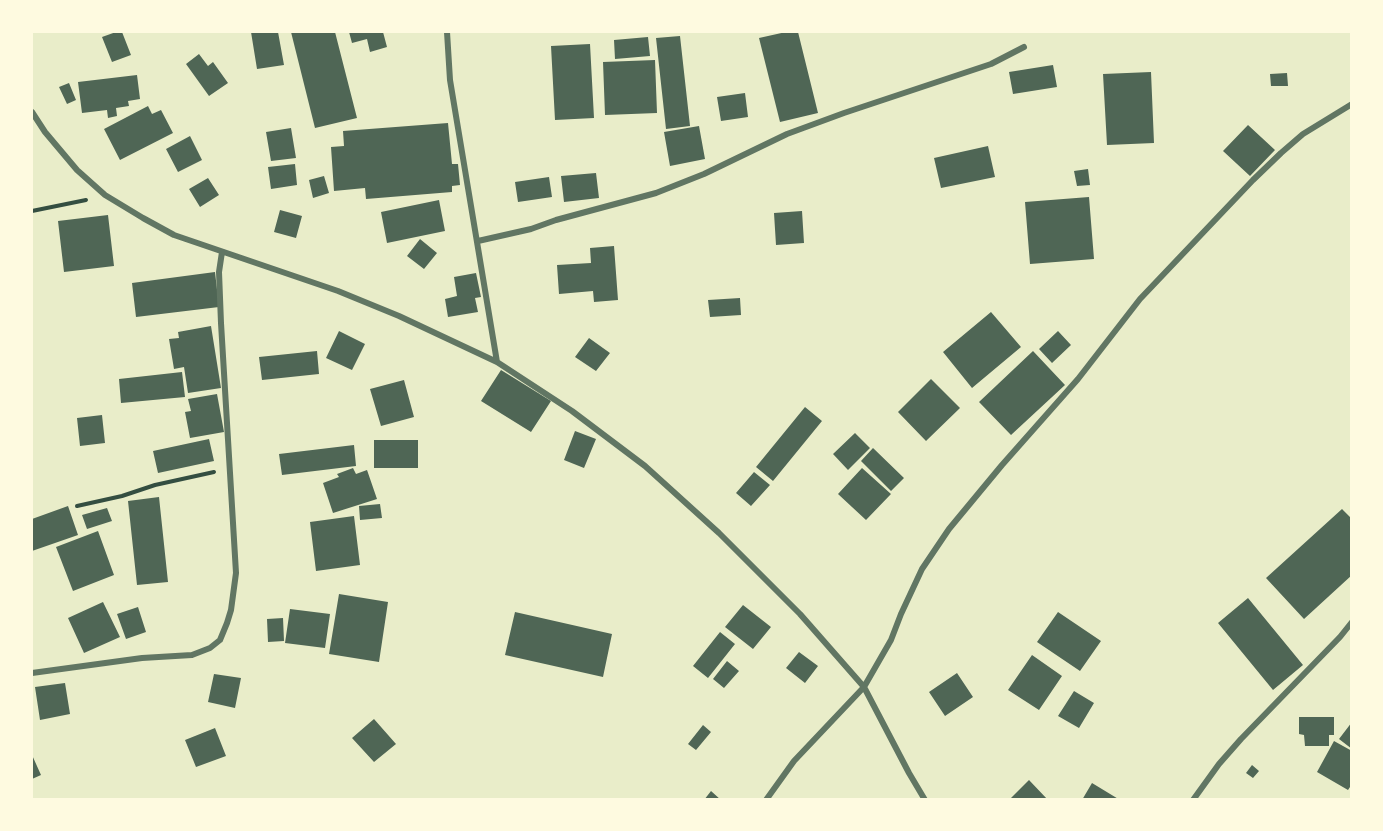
<!DOCTYPE html>
<style>
body{margin:0}
#map{position:relative;width:1383px;height:831px;overflow:hidden;background:#e9edc9;font-family:"PT Serif",serif}
canvas{display:block}
.frame{position:absolute;inset:0;border:33px solid #fefae0;pointer-events:none}
</style>
<div id="map">
<canvas width="1383" height="831"></canvas>
<div class="frame"></div>
</div>
<script>
const g = document.querySelector('canvas').getContext('2d');
g.lineJoin = 'round';
function fillPath(path, color) {
  g.fillStyle = color;
  g.fill(path, 'evenodd');
}
function poly(rows) {
  const path = new Path2D();
  for (const r of rows) {
    path.moveTo(r[0], r[1]);
    for (let i = 2; i < r.length; i += 2) path.lineTo(r[i], r[i + 1]);
  }
  return path;
}
function stroke(path, color, width, dash) {
  g.strokeStyle = color;
  g.lineWidth = width;
  g.lineCap = dash ? 'butt' : 'round';
  g.setLineDash(dash || []);
  g.stroke(path);
}
fillPath(poly([
 [116,32,122,32,131,55,112,62,102,37],
 [251,32,278,32,284,65,257,69],
 [291,32,335,32,357,118,315,128],
 [349,32,383,32,387,47,370,52,367,39,352,43],
 [786,32,798,32,818,113,780,122,759,38],
 [680,36,690,126,666,129,656,38],
 [648,37,650,56,615,59,614,40],
 [590,44,594,118,555,120,551,46],
 [199,54,208,66,213,62,228,83,209,96,186,64],
 [655,60,657,113,605,115,603,62],
 [1053,65,1057,87,1013,94,1009,72],
 [1151,72,1154,143,1107,145,1103,74],
 [1287,73,1288,86,1271,86,1270,74],
 [137,75,140,99,128,101,129,106,116,108,117,116,108,118,107,110,82,113,78,82],
 [69,83,76,100,67,104,59,87],
 [745,93,748,117,721,121,717,97],
 [148,106,152,114,161,110,173,133,120,160,104,129],
 [448,123,452,164,458,164,460,185,452,186,452,192,366,199,365,188,334,191,331,147,344,146,343,131],
 [1248,125,1275,150,1250,176,1223,151],
 [699,126,705,159,670,166,664,132],
 [291,128,296,158,271,161,266,132],
 [190,136,202,160,178,172,166,149],
 [988,146,995,177,941,188,934,158],
 [295,164,297,185,271,189,268,167],
 [1088,169,1090,185,1077,186,1074,171],
 [596,173,599,198,564,202,561,176],
 [324,176,329,193,313,198,309,180],
 [549,177,552,197,518,202,515,182],
 [208,178,219,195,200,207,189,189],
 [1089,197,1094,259,1030,264,1025,202],
 [439,200,445,231,387,243,381,212],
 [280,210,302,216,296,238,274,232],
 [802,211,804,243,776,245,774,213],
 [108,215,114,266,64,272,58,221],
 [420,239,437,253,424,269,407,256],
 [614,246,618,300,594,302,593,291,559,294,557,265,591,263,590,248],
 [215,272,219,307,136,317,132,283],
 [476,273,481,297,475,298,478,312,448,317,445,299,457,296,454,277],
 [740,298,741,315,710,317,708,300],
 [991,312,1021,347,972,388,943,352],
 [211,326,221,388,188,393,184,367,174,369,169,339,179,338,178,332],
 [339,331,365,344,352,370,326,358],
 [1058,331,1071,345,1052,363,1039,349],
 [589,338,610,353,596,371,575,357],
 [317,351,319,374,262,380,259,357],
 [1033,351,1065,385,1011,435,979,402],
 [501,370,551,401,531,432,481,401],
 [182,372,185,397,121,403,119,379],
 [931,379,960,408,926,441,898,412],
 [404,380,414,417,381,426,370,389],
 [217,394,224,432,190,438,185,412,191,411,188,399],
 [805,407,822,421,773,481,756,467],
 [102,415,105,443,80,446,77,418],
 [575,431,596,439,584,468,564,460],
 [855,433,870,448,848,470,833,454],
 [209,439,214,461,158,473,153,451],
 [374,440,418,440,418,468,374,468],
 [354,445,356,466,282,475,279,454],
 [873,448,904,478,891,491,861,461],
 [353,468,356,474,367,470,377,499,333,513,323,483,339,477,337,474],
 [862,468,891,494,866,520,838,494],
 [754,472,770,485,751,506,736,493],
 [159,497,168,582,137,585,128,501],
 [380,504,382,518,360,520,359,506],
 [68,506,78,535,32,551,32,519],
 [107,508,112,521,87,529,82,515],
 [1342,509,1352,519,1352,575,1304,619,1266,578],
 [354,516,360,565,316,571,310,522],
 [98,531,114,575,73,591,56,547],
 [339,594,388,602,379,662,329,654],
 [1248,598,1303,665,1273,690,1218,623],
 [103,602,120,637,84,653,68,618],
 [743,605,771,627,753,649,725,627],
 [138,607,146,632,126,639,117,614],
 [290,609,330,614,325,648,285,643],
 [515,612,612,634,603,677,505,655],
 [1058,612,1101,641,1080,671,1037,642],
 [283,618,284,641,268,642,267,619],
 [720,632,735,644,708,678,693,666],
 [799,652,818,666,805,683,786,668],
 [1032,655,1062,676,1039,710,1008,690],
 [727,661,739,671,724,688,713,679],
 [957,673,973,697,945,716,929,692],
 [214,674,241,678,235,708,208,702],
 [65,683,70,714,40,720,35,687],
 [1074,691,1094,703,1079,728,1058,716],
 [1299,717,1334,717,1334,735,1329,735,1329,746,1305,746,1304,735,1299,734],
 [374,719,396,744,374,762,352,738],
 [1352,722,1352,749,1339,739],
 [703,725,711,732,696,750,688,744],
 [215,728,226,756,196,767,185,740],
 [1334,741,1352,751,1352,784,1348,790,1317,772],
 [32,755,41,775,32,779],
 [1252,765,1259,771,1253,778,1246,773],
 [1029,780,1048,800,1009,800],
 [1092,783,1120,800,1082,800],
 [711,791,721,800,704,800]
]), '#4f6655');
stroke(poly([
 [32,211,86,200],
 [77,506,122,496,155,485,214,472]
]), '#344e41', 4);
stroke(poly([
 [447,32,450,80,497,362],
 [32,112,45,132,77,170,105,195,143,218,174,235,338,291,399,316,497,362,572,411,645,466,719,533,800,614,864,687,909,773,925,800],
 [478,241,531,229,556,220,656,193,704,174,787,134,844,113,991,64,1024,47],
 [32,673,142,658,192,655,210,648,220,640,227,623,231,610,236,573,221,323,219,272,222,252],
 [766,800,794,761,864,687,891,640,901,614,922,569,949,529,1002,465,1078,379,1140,299,1253,180,1281,153,1303,134,1352,104],
 [1193,800,1219,764,1241,739,1340,637,1352,622]
]), '#617663', 6);
</script>
